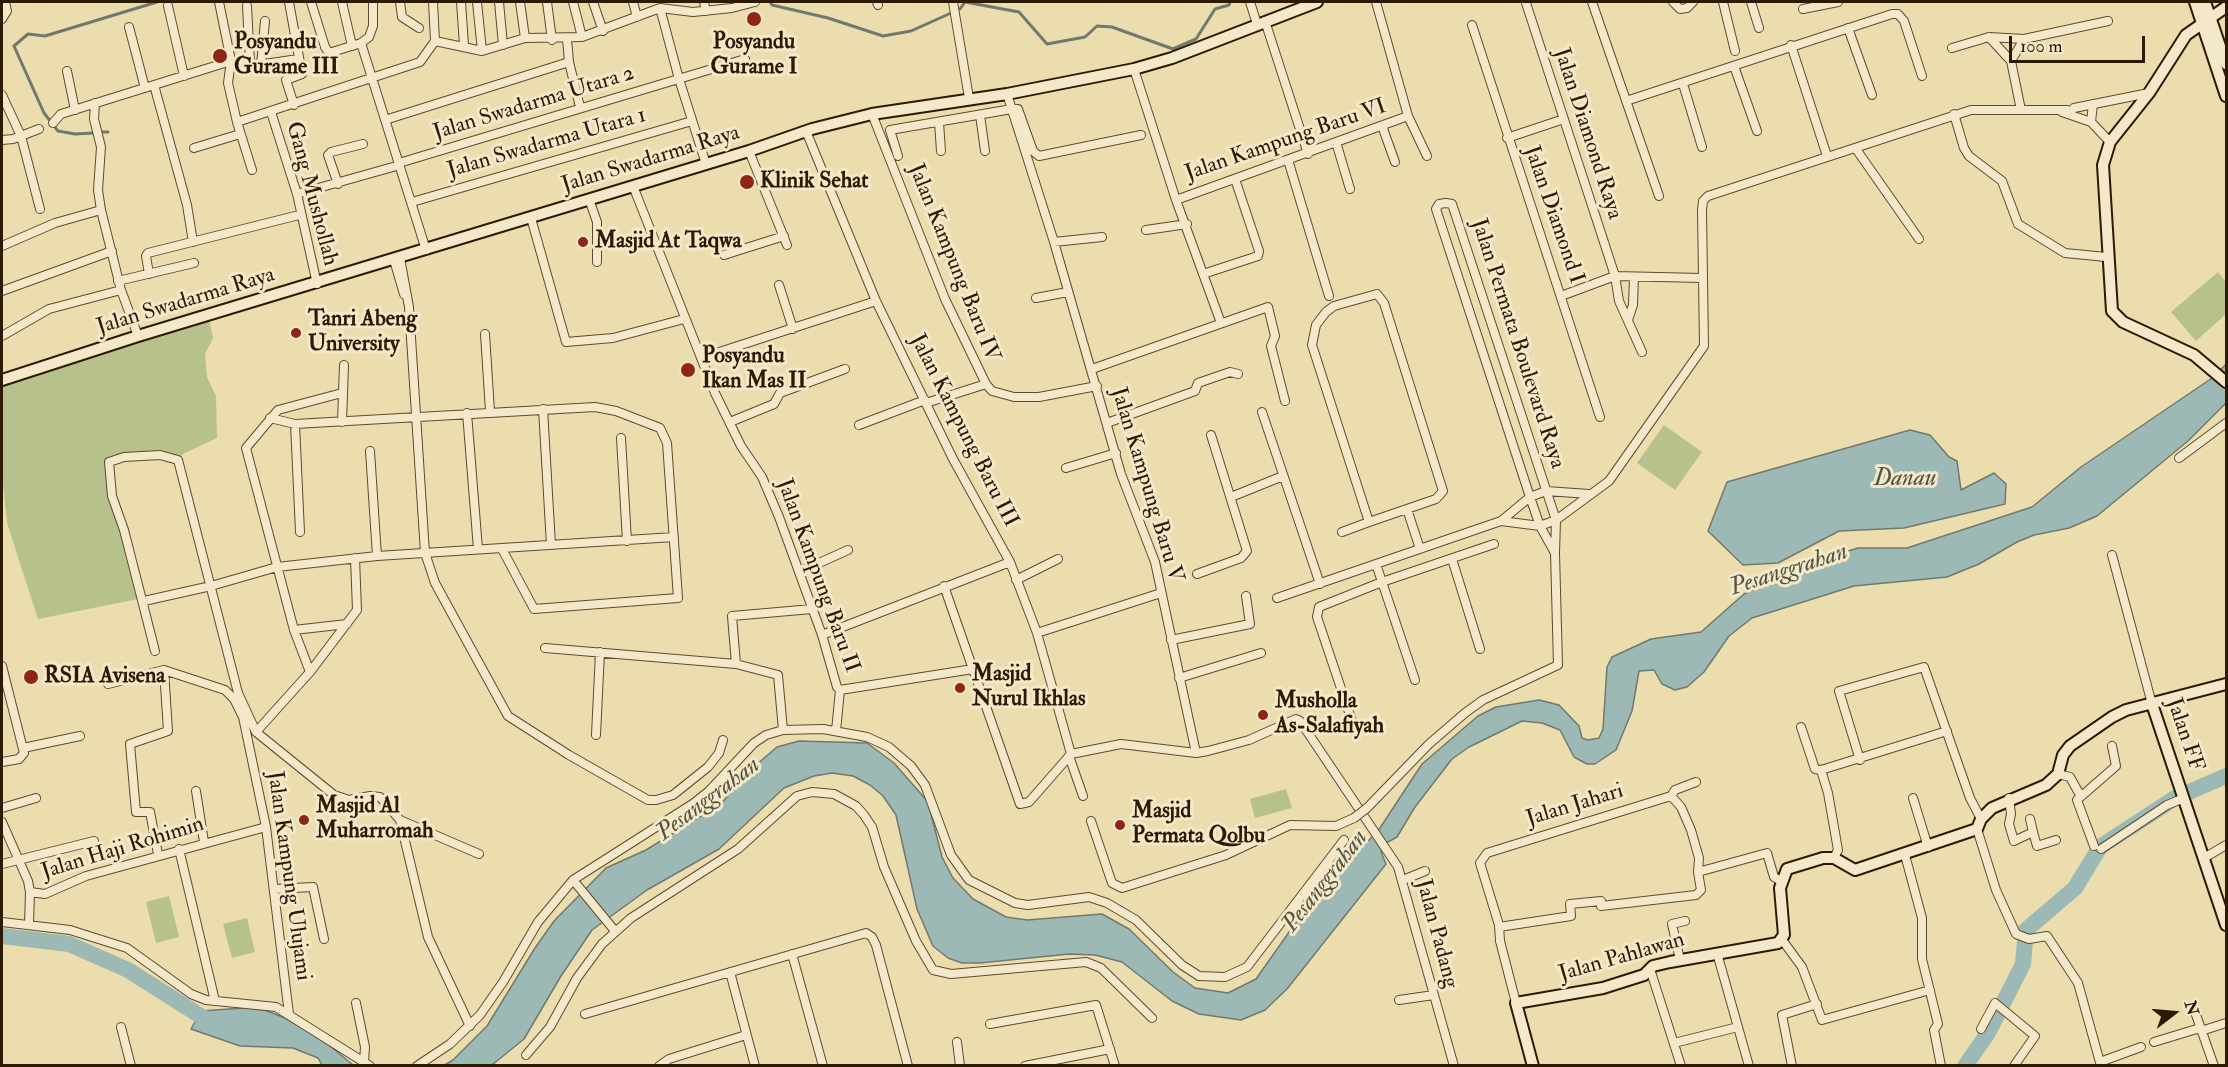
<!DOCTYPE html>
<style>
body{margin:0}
#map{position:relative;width:2228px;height:1067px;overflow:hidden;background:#ecddae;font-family:"IM FELL Double Pica",serif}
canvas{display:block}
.frame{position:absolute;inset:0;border:3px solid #2d1a02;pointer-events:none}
.north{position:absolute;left:2144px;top:983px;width:60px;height:60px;-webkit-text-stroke:4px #f3e9ca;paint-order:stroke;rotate:74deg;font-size:16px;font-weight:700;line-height:24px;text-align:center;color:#2d1a02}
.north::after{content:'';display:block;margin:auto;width:21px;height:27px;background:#2d1a02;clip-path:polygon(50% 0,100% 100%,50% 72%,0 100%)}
.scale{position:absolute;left:2009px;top:36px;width:136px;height:27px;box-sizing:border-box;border:3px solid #2d1a02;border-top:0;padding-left:8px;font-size:18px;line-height:21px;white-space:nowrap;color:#2d1a02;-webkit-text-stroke:4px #f3e9ca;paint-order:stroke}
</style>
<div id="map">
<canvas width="2228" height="1067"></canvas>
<div class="frame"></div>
<div class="north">N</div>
<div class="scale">100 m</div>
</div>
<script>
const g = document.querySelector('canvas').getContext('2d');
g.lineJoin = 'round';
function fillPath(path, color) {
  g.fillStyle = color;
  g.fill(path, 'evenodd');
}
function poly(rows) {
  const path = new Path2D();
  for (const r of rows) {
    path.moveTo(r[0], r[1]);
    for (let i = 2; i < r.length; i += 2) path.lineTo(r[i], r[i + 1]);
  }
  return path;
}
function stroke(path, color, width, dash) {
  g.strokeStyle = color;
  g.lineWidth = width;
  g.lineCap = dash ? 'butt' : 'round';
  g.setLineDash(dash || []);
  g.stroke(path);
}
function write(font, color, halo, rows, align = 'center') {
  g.font = font + ' "IM FELL Double Pica",serif';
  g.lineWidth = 6;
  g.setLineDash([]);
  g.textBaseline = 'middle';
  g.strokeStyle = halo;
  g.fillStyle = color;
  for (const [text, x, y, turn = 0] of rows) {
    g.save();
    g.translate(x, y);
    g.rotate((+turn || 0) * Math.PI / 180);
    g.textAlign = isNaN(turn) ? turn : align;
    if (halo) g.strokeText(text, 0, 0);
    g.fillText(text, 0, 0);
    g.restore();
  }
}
fillPath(poly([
 [2218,272,2226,282,2226,314,2196,341,2171,312],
 [208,315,213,338,205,354,207,377,216,396,217,438,183,454,178,460,160,455,108,462,110,481,143,598,38,619,7,523,2,473,2,380],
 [1664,425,1702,452,1675,490,1637,463],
 [1286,789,1292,808,1255,818,1250,799],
 [169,896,179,937,156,943,146,902],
 [247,918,255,952,232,958,223,924]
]), '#b7c18b');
const water = poly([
 [2226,364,2226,403,2188,441,2097,516,2069,528,2034,535,2017,542,1979,564,1947,577,1854,586,1752,618,1729,636,1704,672,1687,687,1675,690,1662,684,1654,670,1639,671,1632,711,1616,750,1595,764,1587,764,1574,757,1560,730,1542,723,1522,721,1469,747,1452,759,1415,807,1397,837,1386,843,1381,852,1386,864,1287,989,1265,1010,1241,1020,1199,1014,1172,1001,1122,962,1095,955,1069,954,980,963,962,963,948,958,933,946,917,909,896,815,883,796,870,785,853,776,832,773,814,776,784,788,719,849,647,890,592,930,561,976,524,1039,492,1065,443,1066,453,1060,487,1026,535,948,554,921,606,868,646,850,722,803,742,777,777,747,799,741,867,743,894,763,928,802,942,857,953,878,973,899,1006,917,1027,920,1102,914,1129,929,1173,972,1195,988,1228,993,1256,979,1325,881,1355,848,1369,840,1378,831,1422,764,1478,716,1496,707,1539,700,1559,705,1579,726,1582,738,1588,740,1599,738,1603,729,1607,667,1612,657,1651,639,1701,632,1744,594,1819,560,1858,548,1907,548,2032,507,2081,467,2215,376,2226,364],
 [1910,430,1930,435,1949,457,1957,461,1961,490,1994,473,2006,484,2005,504,1904,528,1839,531,1778,563,1743,565,1708,531,1727,482,1910,430],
 [257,1007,285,1018,318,1036,353,1065,322,1065,318,1058,293,1048,240,1046,191,1029,201,1011,257,1007]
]);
fillPath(water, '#9db9b6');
stroke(water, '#70796e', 1.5);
stroke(poly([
 [770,2,772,5,828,18,883,36,911,31,960,9,965,2,1019,12,1047,44,1085,37,1097,26,1112,27,1173,49,1196,39,1215,9,1229,5,1230,2],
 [101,132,108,132],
 [93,133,75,134,58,131,44,113,14,46,28,34,45,36,157,2]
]), '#70796e', 3);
stroke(poly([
 [2,936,69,944,128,970,218,1027],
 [1965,1066,1988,1033,2023,964,2026,930,2075,888,2100,847,2175,798,2226,776]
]), '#9db9b6', 16);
const street = poly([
 [219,2,231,61],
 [289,2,302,74,286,80,294,105],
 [311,2,325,47,329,53,361,43,369,37,373,26,373,2],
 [342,2,352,46],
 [400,2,402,17,419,28],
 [433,2,435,41],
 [461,2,464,45],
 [477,2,482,51],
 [499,2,503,45],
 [520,2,525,38],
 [547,2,552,40],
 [573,2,582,37],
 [593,2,603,31],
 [633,2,637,17],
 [704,2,706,11],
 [877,2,878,5],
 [953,2,969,98],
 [1250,2,1257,24],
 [1376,2,1408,116,1427,156],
 [1592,2,1659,196],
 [1673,2,1680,9,1687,8,1693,2],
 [1723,2,1735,51],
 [1751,2,1759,28],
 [1526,3,1615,276,1619,301,1642,352],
 [168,6,184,76],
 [247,6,250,63,258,65,298,59],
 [660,8,679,79,706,164],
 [1803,9,1838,2],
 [2,19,7,11,5,2],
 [1265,21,1308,154],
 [1472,25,1600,417],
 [129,27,145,88],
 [1848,28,1872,95],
 [1989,37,2011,61,2021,110],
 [567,39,569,62,580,107],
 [361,43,426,250],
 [1791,45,1827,156],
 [1952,48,1989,37,2024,39,2108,21],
 [2011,61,2024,39],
 [261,65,265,21],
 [1734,66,1757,131],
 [1134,69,1176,200,1221,323],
 [67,71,75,110],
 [1683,84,1702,147],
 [154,85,187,205,193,242],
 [1007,94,1054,242,1121,474,1155,562,1196,753],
 [2,95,21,136,40,209],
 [1626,101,1892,14,1898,14,1904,21,1922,76],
 [95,103,94,119,101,147,98,190,101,210,121,290,138,336],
 [2074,108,2149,93],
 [271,112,297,194,317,284],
 [2062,112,2091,122,2110,142],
 [872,114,945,299,986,384,992,391,1014,397,1039,397,1097,386],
 [1954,114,1964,148,1969,156,2002,181,2018,224,2065,253,2106,257],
 [980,115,985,151],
 [385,120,569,62],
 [237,122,252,170],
 [939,122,941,151],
 [2091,122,2093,104],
 [53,123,61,114,231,61,228,83,237,122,420,62,435,41,482,51,525,38,582,37,660,8,693,12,732,8,755,2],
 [1382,126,1395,162],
 [806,131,876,301,953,459,1010,562,1037,633,1071,754],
 [1507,138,1564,119],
 [2,140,13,139,39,129],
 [1336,142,1350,189],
 [194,148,240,134],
 [1856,149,1919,239],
 [749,151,787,245],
 [898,156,890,130,1012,109,1018,109,1033,151,1039,156,1141,135],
 [1288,160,1329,296],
 [399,163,745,59],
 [338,184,328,155,331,152,363,144],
 [633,186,715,393,741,446,762,477,779,517,822,635,837,687,840,690,973,669],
 [297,194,400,165],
 [589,199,597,222,597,262],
 [1176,200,1408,116],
 [412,202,692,121],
 [1446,203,1452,204,1556,520,1555,553,1540,526,1530,497,1436,209,1439,204,1446,203],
 [531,218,566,342,613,338,684,319],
 [1146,230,1187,224],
 [1054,242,1102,237],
 [2,246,55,223,101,210],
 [724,255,784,236],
 [400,258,409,307,425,553,435,583,508,716,569,755,648,800,656,800,673,795,708,767,719,753,723,740],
 [394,260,404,294],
 [149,274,146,256,148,253,299,215],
 [1203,274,1258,256,1259,251,1235,179],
 [118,281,194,263],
 [779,285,793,329],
 [2,291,112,251],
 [1377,294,1384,303,1443,491,1436,499,1369,522,1312,345,1316,325,1326,312,1334,306,1377,294],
 [1561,296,1615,276,1702,278],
 [1036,298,1068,292],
 [1628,320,1633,305,1634,277],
 [485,334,490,411],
 [2,336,49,309,121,290],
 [701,358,876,301],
 [1092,369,1268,307,1275,336,1271,346,1285,401],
 [926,403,986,384],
 [543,409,551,545],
 [1262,412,1320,584],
 [467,413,478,549],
 [270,418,295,424,595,407,616,411,660,428,667,443,678,598,534,609,502,549],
 [342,422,344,365],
 [730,422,774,404,780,393,845,369],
 [1107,423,1195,391,1198,383,1230,372,1238,374],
 [295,424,300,532],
 [859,425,925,400],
 [621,438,627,541],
 [370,451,377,556],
 [2179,458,2226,423],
 [1066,468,1116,453],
 [1231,497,1283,476],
 [1407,509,1420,549],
 [1501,521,1530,497,1546,491,1589,494],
 [1342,532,1369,522],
 [2112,555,2152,704],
 [1452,559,1480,649],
 [1376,564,1415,680],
 [799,572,848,550],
 [1197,574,1241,558,1247,551,1211,435],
 [1016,580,1058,559],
 [944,586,1020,804,1029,802,1071,754],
 [1277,598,1501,521,1540,526,1556,520,1609,481,1704,346,1702,210,1703,201,1708,196,1971,110,2067,110],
 [144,601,211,586,277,567,377,556,674,537],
 [294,630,347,624],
 [1037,633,1161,593],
 [822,635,1010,562],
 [1171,640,1250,624,1246,596],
 [545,648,736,664,732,616,812,609],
 [155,651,124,530,112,496,109,462,124,457,160,455,178,460,238,693,256,732,334,795,349,800,370,796,380,797,400,820,479,854],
 [736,664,778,675,783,730],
 [2,666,24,753,19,759,2,762],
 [310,672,294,630,246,448,278,410,342,393],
 [1179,678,1261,653],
 [108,684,164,670],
 [1801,727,1815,769,1821,770,1828,793,1838,850,1834,858],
 [836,731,840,690],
 [256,732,310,672,357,610,355,558],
 [1356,733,1317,617,1319,607,1382,582,1494,544],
 [596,735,600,652],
 [23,748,80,736],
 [1071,754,1121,744,1196,753,1208,751,1249,740,1296,719,1300,721,1398,867,1454,1066],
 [1069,756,1083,796],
 [1860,760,1839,691,1924,667,1970,798,1981,819],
 [1821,770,1947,731],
 [2058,774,2070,777,2080,795],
 [196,791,204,842],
 [1671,796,1675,790,1696,782],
 [1913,798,1928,847],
 [2009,798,2011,814,2009,824,2014,841,2033,832,2037,846,2056,840],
 [2,808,36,798],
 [1367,808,1429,744,1465,713,1483,700,1558,665,1555,553],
 [2030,819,2033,832],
 [400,820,428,937,470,1026],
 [1091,821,1112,883,1122,888,1226,855,1290,825,1336,826,1354,818],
 [2,822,28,881,30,892,29,924],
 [1977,829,1996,890,2016,934,2029,939,2047,936,2078,983,2101,1066],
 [2094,846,2077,800,2116,766,2112,746],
 [179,849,215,1001],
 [2101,849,2167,805,2184,798],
 [158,854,150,812,136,812,130,744,168,731,164,670,225,690,234,699,243,717,266,827,289,1014],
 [1905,855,1922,918,1922,959,1938,1024,1934,1030,1941,1066],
 [2204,858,2226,845],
 [2,864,94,841],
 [573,880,615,931],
 [1403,880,1425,871],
 [274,889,313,887,324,939],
 [30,892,45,894,86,876,266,827],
 [2,922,70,930,127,948,191,994,206,1000,276,1007,370,1066],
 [1499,927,1571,916,1570,904,1601,901,1601,906,1696,895,1701,890,1698,872],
 [1783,941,1802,967,1822,1020,1930,990],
 [1717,953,1749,1066],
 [792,954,823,1066],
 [1680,960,1672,924,1685,921],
 [1650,969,1681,1066],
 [730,972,755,1066],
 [1399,1000,1434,995],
 [356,1003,365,1047,364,1062],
 [1516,1003,1500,941,1499,925,1480,863,1487,853,1671,796,1681,807,1691,830,1699,858,1698,872,1767,853,1774,877,1781,881],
 [2194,1009,2214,1066],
 [585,1014,866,933,872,937,876,945,908,1066],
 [990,1024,1096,1005,1115,1066],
 [121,1027,131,1066],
 [1981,1029,1995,1003,2035,1036,2014,1066],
 [2201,1031,2226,1023],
 [957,1042,960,1066],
 [2154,1042,2200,1028],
 [1674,1043,1738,1027],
 [526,1055,550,1027,577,978,602,944,631,918,738,849,797,796,812,792,834,794,856,806,864,815,872,827,884,867,916,941,933,970,951,974,1086,962,1101,968,1152,1018],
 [2100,1062,2141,1047],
 [417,1066,450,1044,480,1015,503,982,538,922,573,880,694,803,709,791,754,743,766,735,783,730,823,729,867,737,889,747,911,766,925,785,951,855,969,880,1015,903,1028,905,1089,897,1107,903,1136,920,1182,965,1199,976,1225,977,1247,967,1344,840],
 [659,1066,669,1059,746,1035],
 [1025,1066,1110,1049],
 [1792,1066,1782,1015,1817,1004]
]);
const secondary = poly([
 [2195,2,2226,96],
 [2205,2,2226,64],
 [2226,7,2186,35,2149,93,2110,142,2103,165,2112,311,2123,322,2194,355,2226,382],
 [2,380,138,336,749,151,812,129,872,114,1007,94,1134,69,1172,58,1317,2],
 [2152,704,2226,925],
 [1533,1066,1516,1003,1603,988,1644,975,1653,966,1670,962,1778,943,1784,935,1780,888,1787,869,1823,858,1834,858,1855,870,1977,829,1981,819,1992,808,2046,785,2058,774,2063,755,2070,746,2112,717,2126,710,2226,684]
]);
stroke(street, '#5d4b2d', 10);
stroke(secondary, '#2d1a02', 14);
stroke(street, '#f3e9ca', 8);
stroke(secondary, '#f3e9ca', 10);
const streetBridge = poly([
 [1354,818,1367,808]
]);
stroke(streetBridge, '#5d4b2d', 10, []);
stroke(streetBridge, '#f3e9ca', 8);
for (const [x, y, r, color] of [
 [754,19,8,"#8f2418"],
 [220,56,8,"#8f2418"],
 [747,182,8,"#8f2418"],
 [583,242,6,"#8f2418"],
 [296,333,6,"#8f2418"],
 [688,370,8,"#8f2418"],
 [31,677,8,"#8f2418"],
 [960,688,6,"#8f2418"],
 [1263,715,6,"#8f2418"],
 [304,820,6,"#8f2418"],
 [1120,825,6,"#8f2418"]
]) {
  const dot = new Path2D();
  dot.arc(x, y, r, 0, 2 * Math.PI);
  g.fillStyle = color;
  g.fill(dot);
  stroke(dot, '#f3e9ca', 2);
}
write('bold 22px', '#2d1a02', '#f3e9ca', [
 ["Posyandu",234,43],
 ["Gurame III",234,68],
 ["Posyandu",754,43,"center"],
 ["Gurame I",754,68,"center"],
 ["Klinik Sehat",760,182],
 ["Masjid At Taqwa",595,242],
 ["Tanri Abeng",308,320],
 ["University",308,345],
 ["Posyandu",702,357],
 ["Ikan Mas II",702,382],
 ["Masjid",972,675],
 ["Nurul Ikhlas",972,700],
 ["RSIA Avisena",44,677],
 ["Musholla",1275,702],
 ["As-Salafiyah",1275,727],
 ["Masjid Al",316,807],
 ["Muharromah",316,832],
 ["Masjid",1132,812],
 ["Permata Qolbu",1132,837]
], 'left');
write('22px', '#2d1a02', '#f3e9ca', [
 ["Jalan Swadarma Utara 2",534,104,-17],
 ["Jalan Diamond Raya",1587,134,72],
 ["Jalan Kampung Baru VI",1286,141,-19],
 ["Jalan Swadarma Utara 1",547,144,-16],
 ["Jalan Swadarma Raya",651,160,-17],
 ["Gang Mushollah",311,194,75],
 ["Jalan Diamond I",1553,215,71],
 ["Jalan Kampung Baru IV",953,263,68],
 ["Jalan Swadarma Raya",186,302,-17],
 ["Jalan Permata Boulevard Raya",1517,344,72],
 ["Jalan Kampung Baru III",963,431,63],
 ["Jalan Kampung Baru V",1146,485,73],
 ["Jalan Kampung Baru II",817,576,70],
 ["Jalan FF",2184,735,71],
 ["Jalan Jahari",1575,806,-17],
 ["Jalan Haji Rohimin",123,849,-17],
 ["Jalan Kampung Ulujami",288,876,82],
 ["Jalan Padang",1436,934,75],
 ["Jalan Pahlawan",1622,958,-16]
]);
write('italic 24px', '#545241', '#f3e9ca', [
 ["Danau",1905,480],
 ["Pesanggrahan",1789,571,-18],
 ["Pesanggrahan",709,800,-37],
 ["Pesanggrahan",1326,882,-52]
]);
</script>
